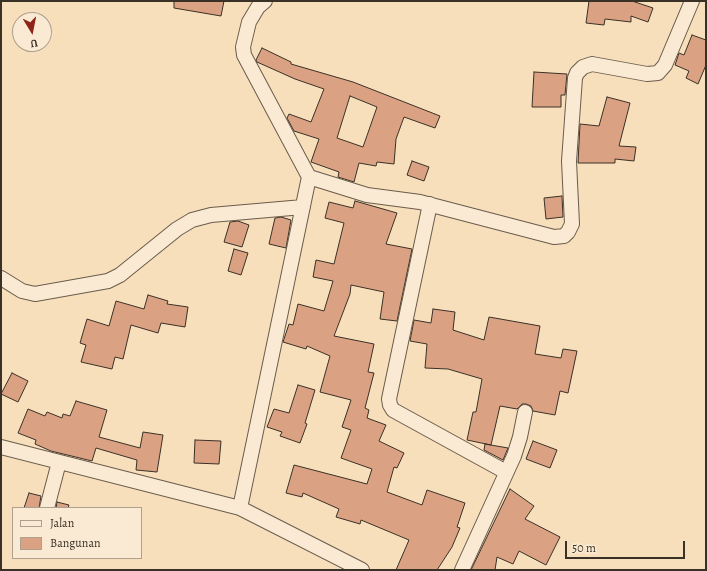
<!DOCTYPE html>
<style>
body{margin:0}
#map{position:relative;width:707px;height:571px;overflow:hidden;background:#f8dfbc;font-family:Alegreya,serif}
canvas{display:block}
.frame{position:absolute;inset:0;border:2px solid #3a3126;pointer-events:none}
.legend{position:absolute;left:12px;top:507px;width:130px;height:52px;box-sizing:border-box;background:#faead3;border:1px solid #ada08e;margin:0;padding:5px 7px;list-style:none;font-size:12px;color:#3a3126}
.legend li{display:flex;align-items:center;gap:8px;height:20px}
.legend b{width:20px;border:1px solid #ada08e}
.north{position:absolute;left:12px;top:12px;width:40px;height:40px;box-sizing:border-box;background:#faead3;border:1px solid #ada08e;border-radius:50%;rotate:170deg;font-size:11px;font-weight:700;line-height:16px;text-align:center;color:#3a3126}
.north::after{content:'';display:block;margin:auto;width:14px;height:18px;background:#8f2418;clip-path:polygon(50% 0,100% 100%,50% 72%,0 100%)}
.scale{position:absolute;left:565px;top:541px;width:120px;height:18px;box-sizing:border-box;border:2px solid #3a3126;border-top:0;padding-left:5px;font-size:12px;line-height:14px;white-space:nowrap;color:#3a3126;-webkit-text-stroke:3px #faead3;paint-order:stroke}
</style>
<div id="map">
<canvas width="707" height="571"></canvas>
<div class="frame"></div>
<ul class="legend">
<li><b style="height:5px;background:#faead3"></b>Jalan</li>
<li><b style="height:11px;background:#daa183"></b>Bangunan</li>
</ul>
<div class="north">U</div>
<div class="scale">50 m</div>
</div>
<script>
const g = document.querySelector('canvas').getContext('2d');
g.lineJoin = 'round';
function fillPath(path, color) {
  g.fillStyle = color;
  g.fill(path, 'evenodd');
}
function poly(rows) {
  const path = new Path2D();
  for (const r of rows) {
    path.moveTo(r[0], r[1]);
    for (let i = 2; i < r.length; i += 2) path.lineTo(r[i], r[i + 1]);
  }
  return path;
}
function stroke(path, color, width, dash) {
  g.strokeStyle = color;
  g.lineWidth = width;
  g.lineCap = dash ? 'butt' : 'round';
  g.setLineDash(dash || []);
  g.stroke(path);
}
const building = poly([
 [174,1,224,1,221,16,174,8,174,1],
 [589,1,632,1,653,8,648,22,631,16,631,22,605,19,604,25,586,23,589,1],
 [692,35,706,40,706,65,698,84,686,78,689,71,675,65,679,53,684,55,692,35],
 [262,48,291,62,291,64,353,82,440,116,435,128,404,117,396,139,394,164,377,162,376,166,359,163,354,182,338,177,339,172,311,162,319,139,294,131,287,118,289,114,311,122,324,89,295,79,257,62,256,60,262,48],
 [350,96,377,107,363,147,337,138,350,96],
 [534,72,567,74,565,95,561,95,561,107,532,107,534,72],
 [607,97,630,103,619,146,636,147,634,161,615,159,615,163,578,163,580,124,599,126,607,97],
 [412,161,429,167,424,181,407,175,412,161],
 [562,196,563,217,546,219,544,198,562,196],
 [355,201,397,213,386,244,412,249,397,321,380,319,384,292,351,285,350,294,334,336,374,344,368,372,374,373,365,408,369,410,367,418,386,425,379,441,404,453,397,468,394,467,387,492,422,505,427,490,465,503,457,527,460,528,452,547,437,570,396,570,409,540,361,520,360,524,336,517,339,509,303,493,302,497,286,493,294,465,367,484,372,469,341,458,351,430,342,427,351,400,320,392,330,356,307,346,306,349,283,342,289,324,293,325,298,304,324,311,333,281,313,277,316,260,334,264,344,223,325,218,329,202,353,208,355,201],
 [281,217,291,220,286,248,269,244,275,218,281,217],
 [238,221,249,225,242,247,224,242,230,222,238,221],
 [234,249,248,253,241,275,228,271,234,249],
 [148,295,168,301,167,304,188,307,185,327,161,323,158,333,131,325,123,359,115,357,112,369,81,362,86,345,80,343,87,319,109,326,116,301,144,309,148,295],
 [433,309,455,312,453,330,484,340,489,317,540,326,535,354,561,358,563,349,577,351,568,393,560,391,555,415,533,411,531,406,526,404,522,404,517,409,500,406,491,445,467,440,473,412,476,412,482,379,448,369,425,368,427,344,410,341,414,320,431,323,433,309],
 [12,373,28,381,18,402,1,394,12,373],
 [298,385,315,390,305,423,307,424,300,443,280,436,282,432,267,427,274,409,289,413,298,385],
 [76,401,107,410,99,437,140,448,143,432,163,435,157,472,136,470,137,460,96,448,92,461,51,451,35,444,36,440,18,433,28,409,45,416,47,412,62,418,63,414,70,416,76,401],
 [195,440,221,441,219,464,194,463,195,440],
 [533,441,557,450,550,468,526,459,533,441],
 [485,444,508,448,503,460,484,450,485,444],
 [510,489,534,506,525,519,560,537,546,565,519,551,513,564,497,557,495,570,471,570,510,489],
 [29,493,41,496,39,508,24,508,29,493],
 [57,502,69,505,68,508,56,508,57,502]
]);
fillPath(building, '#daa183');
stroke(building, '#3a3126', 1);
const street = poly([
 [309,177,367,195,420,202,554,237,564,236,568,232,572,224,569,161,575,78,577,73,583,67,592,64,647,74,658,73,665,65,692,1],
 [430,204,389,399,390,405,393,410,506,472],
 [1,278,22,291,35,294,108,281,120,275,177,229,192,220,211,215,303,207],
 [1,447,240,508,362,570],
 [47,508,59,462],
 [240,508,309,177,244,55,243,47,249,22,258,7,265,1],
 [462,570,514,456,520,437,525,412]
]);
stroke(street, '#6a5c4c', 16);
stroke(street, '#faead3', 14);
</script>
